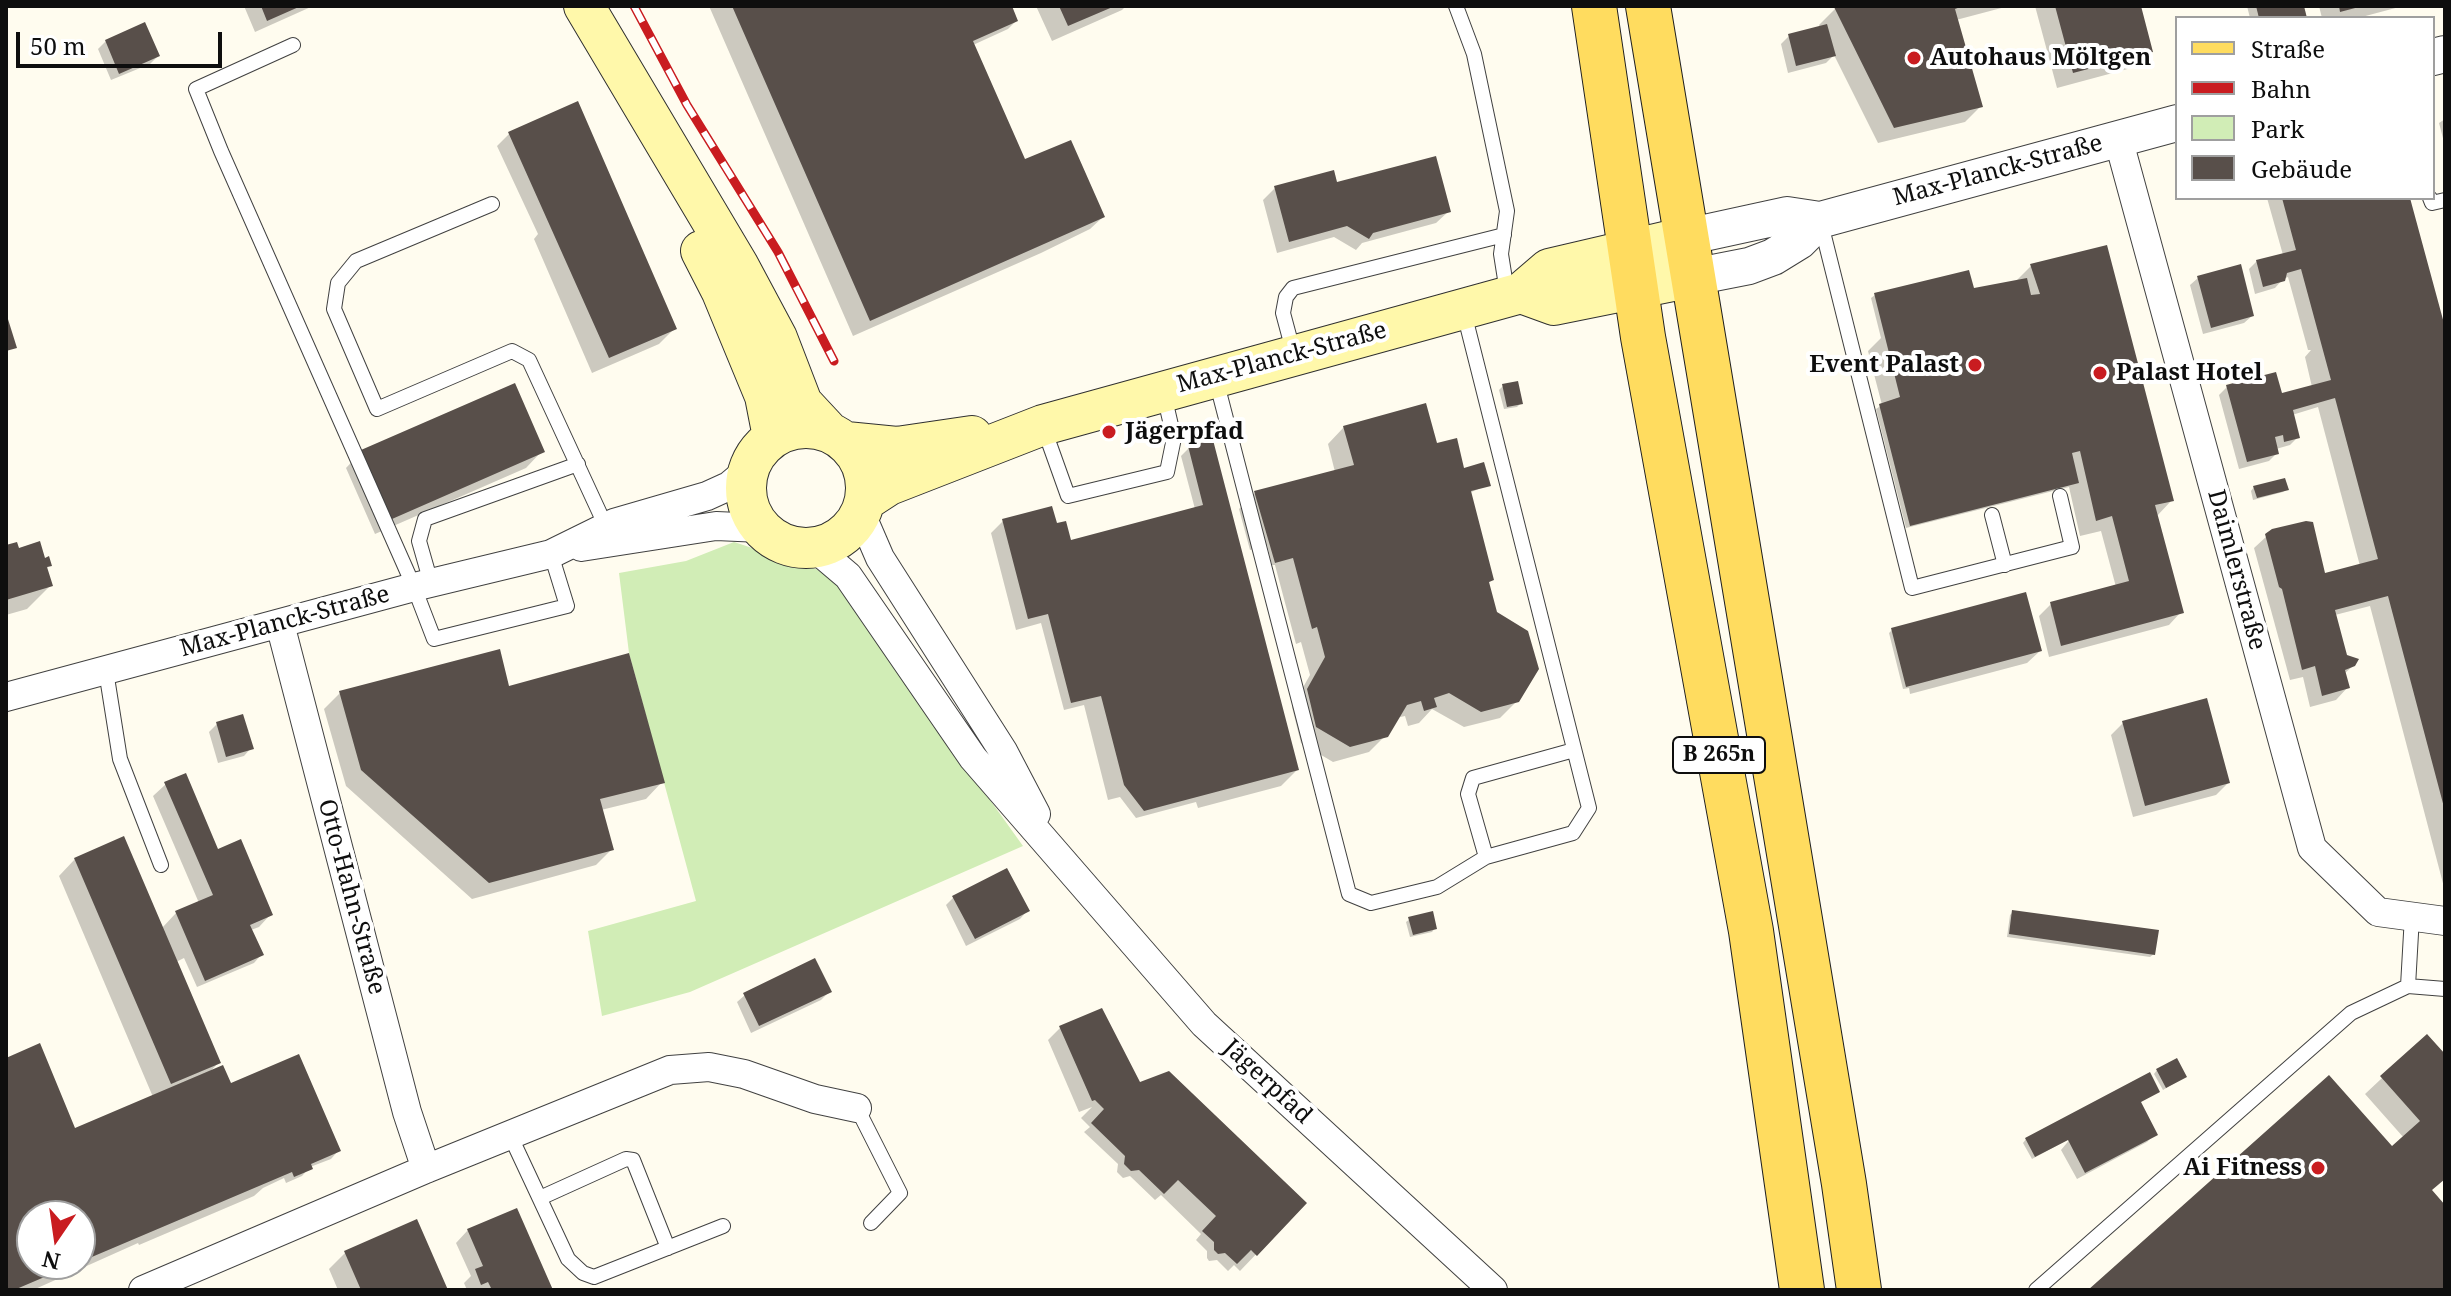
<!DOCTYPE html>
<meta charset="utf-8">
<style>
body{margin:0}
#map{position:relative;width:2451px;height:1296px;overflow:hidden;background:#fffcef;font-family:"Noto Serif",serif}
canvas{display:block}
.frame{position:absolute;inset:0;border:8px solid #0e0e0e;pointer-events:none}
.legend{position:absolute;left:2175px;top:16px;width:260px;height:184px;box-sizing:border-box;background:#fff;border:2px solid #9f9f9f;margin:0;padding:10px 14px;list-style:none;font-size:24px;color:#0e0e0e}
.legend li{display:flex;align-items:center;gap:16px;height:40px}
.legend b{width:40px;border:2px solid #9f9f9f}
.north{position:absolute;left:16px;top:1200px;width:80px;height:80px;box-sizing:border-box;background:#fff;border:2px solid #9f9f9f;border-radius:50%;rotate:193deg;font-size:22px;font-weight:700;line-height:32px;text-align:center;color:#0e0e0e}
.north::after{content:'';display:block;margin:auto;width:28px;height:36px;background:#c91c20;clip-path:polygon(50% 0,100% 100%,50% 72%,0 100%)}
.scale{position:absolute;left:16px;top:32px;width:206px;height:36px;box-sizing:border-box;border:4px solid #0e0e0e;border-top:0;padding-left:10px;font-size:24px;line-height:28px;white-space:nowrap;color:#0e0e0e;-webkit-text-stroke:6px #fff;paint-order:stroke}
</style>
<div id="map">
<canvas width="2451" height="1296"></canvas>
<div class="frame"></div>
<ul class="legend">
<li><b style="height:10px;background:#ffdc5f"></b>Straße</li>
<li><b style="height:10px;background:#c91c20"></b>Bahn</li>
<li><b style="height:22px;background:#d1edb6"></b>Park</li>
<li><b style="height:22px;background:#584f4a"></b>Gebäude</li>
</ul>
<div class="north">N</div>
<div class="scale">50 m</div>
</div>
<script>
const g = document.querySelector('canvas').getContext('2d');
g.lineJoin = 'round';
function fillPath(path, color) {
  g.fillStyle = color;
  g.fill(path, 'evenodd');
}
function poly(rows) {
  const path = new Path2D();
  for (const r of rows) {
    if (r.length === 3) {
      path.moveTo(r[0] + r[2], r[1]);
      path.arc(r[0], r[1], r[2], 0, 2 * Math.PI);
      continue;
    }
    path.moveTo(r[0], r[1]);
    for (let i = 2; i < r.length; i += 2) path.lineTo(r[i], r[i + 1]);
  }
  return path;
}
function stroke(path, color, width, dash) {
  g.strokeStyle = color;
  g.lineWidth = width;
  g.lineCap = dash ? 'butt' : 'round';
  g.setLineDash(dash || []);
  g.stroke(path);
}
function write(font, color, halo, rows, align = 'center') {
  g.font = font + ' "Noto Serif",serif';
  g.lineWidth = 8;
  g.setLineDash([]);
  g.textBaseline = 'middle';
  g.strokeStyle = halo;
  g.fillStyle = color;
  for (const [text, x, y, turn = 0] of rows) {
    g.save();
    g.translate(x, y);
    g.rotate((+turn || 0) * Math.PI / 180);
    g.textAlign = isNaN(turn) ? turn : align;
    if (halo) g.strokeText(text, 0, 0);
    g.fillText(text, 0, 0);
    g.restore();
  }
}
fillPath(poly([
 [734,542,816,569,851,591,927,712,1023,846,690,992,602,1016,588,931,696,901,629,653,619,573,686,561]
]), '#d1edb6');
fillPath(poly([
 [244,6,313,6,255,32],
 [709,6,1009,6,1016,21,1008,29,973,45,1025,163,1103,217,1090,229,1041,253,853,336],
 [1036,6,1126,6,1122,10,1052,41],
 [1848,6,2009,6,1956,20,1981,106,1965,122,1878,143,1834,55,1826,63,1788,73,1781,44,1789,36,1820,28,1819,25,1835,9],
 [2035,6,2139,6,2151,51,2135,67,2057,88],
 [2247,6,2302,6,2305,18,2250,18],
 [2319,6,2403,6,2358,18,2322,18],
 [106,41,158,56,150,64,111,80,98,49],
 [2445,119,2445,146,2439,123],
 [509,134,675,328,659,344,592,373,534,239,538,234,497,146],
 [1335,184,1449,211,1436,223,1362,243,1356,250,1334,237,1277,253,1263,200,1275,188],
 [2267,198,2408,198,2445,335,2445,891,2370,606,2335,615,2345,657,2354,665,2344,674,2348,687,2336,700,2310,707,2303,677,2290,680,2254,548,2267,536,2325,575,2360,566,2318,407,2292,415,2298,437,2290,445,2276,449,2277,453,2269,461,2239,469,2219,395,2227,387,2280,395,2312,387,2305,357,2311,350,2308,350,2288,277,2283,279,2275,288,2255,294,2249,269,2257,261,2283,255],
 [2031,266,2172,500,2156,517,2181,612,2169,625,2049,657,2039,616,2051,604,2116,587,2101,531,2080,536,2069,487,1906,528,1876,409,1882,405,1868,351,1881,338,1871,298,1875,295,1973,292,2014,283],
 [2198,278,2252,316,2244,323,2203,334,2190,285],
 [1503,386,1521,403,1517,407,1504,409,1499,390],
 [1344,427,1435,445,1463,472,1488,485,1469,493,1492,580,1487,584,1517,701,1500,718,1464,727,1432,709,1419,723,1408,726,1405,716,1396,718,1386,735,1369,752,1333,762,1301,743,1292,707,1310,675,1301,642,1296,644,1275,565,1272,565,1267,545,1250,550,1239,509,1255,493,1335,472,1328,444],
 [1189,448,1297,770,1281,786,1198,808,1196,802,1136,818,1120,797,1108,800,1084,705,1064,710,1041,623,1016,630,991,533,1003,521,1055,527,1070,542,1195,509,1181,456],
 [362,451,542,451,526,468,375,534,346,468],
 [2254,487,2286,489,2283,492,2253,500,2251,491],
 [6,547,50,565,46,569,50,586,27,609,6,615],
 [1892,630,2040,651,2027,663,1910,694,1909,688,1903,689,1889,633],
 [508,688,662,782,646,799,601,810,612,849,596,865,472,899,346,786,324,709,340,693],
 [2123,723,2228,783,2216,795,2133,817,2111,735],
 [217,724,251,748,244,756,218,763,209,732],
 [166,784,217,851,271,914,259,927,251,930,261,955,254,963,197,987,184,958,176,962,219,1062,209,1073,338,1151,331,1159,310,1167,302,1176,286,1183,284,1178,263,1188,254,1196,139,1245,138,1243,33,1290,6,1290,6,1060,75,1130,153,1097,59,876,75,859,162,928,176,913,199,903,153,796],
 [32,1216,80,1216,80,1264,32,1264],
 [954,897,1027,911,1020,919,966,946,946,905],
 [2013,912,2154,954,2150,957,2007,937,2010,915],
 [1410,919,1435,928,1432,932,1410,937,1406,922],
 [829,992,821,1000,751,1033,737,1002,745,995],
 [1060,1028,1305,1203,1240,1271,1234,1265,1228,1271,1217,1260,1209,1261,1207,1258,1207,1251,1196,1240,1201,1234,1161,1195,1155,1200,1130,1176,1123,1178,1117,1172,1118,1164,1084,1132,1090,1127,1081,1118,1092,1107,1079,1112,1048,1040],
 [2427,1036,2445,1057,2445,1184,2442,1180,2430,1191,2445,1208,2445,1290,2091,1290,2392,1148,2404,1138,2365,1094],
 [2157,1070,2185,1077,2163,1090,2154,1074],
 [2139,1103,2155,1134,2147,1142,2077,1179,2061,1150,2071,1138,2032,1159,2023,1143,2026,1139],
 [468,1230,551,1290,467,1290,464,1283,471,1276,456,1243],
 [345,1253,446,1290,338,1290,329,1269]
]), '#0003');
fillPath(poly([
 [261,6,301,6,267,21],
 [732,6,1012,6,1018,21,973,41,1025,159,1071,140,1105,217,870,321],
 [1059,6,1115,6,1068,26],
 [1840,6,1963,6,1955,9,1983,107,1894,128,1834,7],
 [2055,6,2141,6,2153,52,2073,73],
 [2256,6,2304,6,2307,18,2259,18],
 [2339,6,2359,6,2359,7,2340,12],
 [145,22,160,56,119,74,105,40],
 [1827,24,1836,56,1796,66,1788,34],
 [578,101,677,329,609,358,508,132],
 [1436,156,1451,212,1373,233,1369,239,1347,226,1289,242,1274,186,1334,170,1337,182],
 [2282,198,2410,198,2445,327,2445,811,2388,596,2335,610,2347,655,2359,659,2355,666,2345,670,2350,688,2322,696,2315,666,2302,670,2282,589,2279,587,2265,534,2272,529,2306,521,2313,522,2325,573,2378,559,2335,398,2293,410,2300,438,2284,442,2283,435,2275,437,2279,454,2247,462,2226,385,2276,372,2282,393,2331,380,2301,269,2287,273,2285,281,2263,287,2256,260,2296,250],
 [2107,245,2174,501,2155,505,2184,613,2061,646,2050,602,2129,581,2112,516,2096,521,2080,451,2072,453,2079,483,1910,526,1879,404,1900,397,1874,293,1969,270,1974,288,2027,278,2031,295,2040,294,2030,264],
 [2241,264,2254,316,2211,328,2197,276],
 [7,316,17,348,6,351,6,317],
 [1518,381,1523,404,1507,407,1502,384],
 [515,383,545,452,392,519,361,450],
 [1426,403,1437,443,1457,438,1464,468,1484,462,1491,486,1471,491,1494,580,1489,582,1497,612,1528,631,1539,669,1519,702,1481,712,1449,693,1434,698,1437,707,1424,711,1421,701,1407,705,1388,737,1350,747,1316,727,1307,689,1325,657,1317,627,1312,629,1293,558,1275,563,1254,491,1354,465,1343,426],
 [1213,440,1299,770,1144,811,1124,785,1101,696,1071,703,1048,614,1028,619,1002,519,1052,506,1057,523,1066,521,1071,540,1203,505,1188,446],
 [2285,478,2289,490,2257,498,2253,486],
 [40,541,45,558,49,556,52,566,47,567,53,586,6,600,6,545,17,542,19,548],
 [2026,592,2042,651,1906,687,1891,628],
 [500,649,509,686,629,653,665,783,600,799,614,850,489,883,361,770,339,691],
 [2207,698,2230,783,2145,806,2122,721],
 [243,714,254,749,226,757,216,722],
 [186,773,218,849,241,839,273,915,250,925,264,955,205,981,175,911,213,895,164,782],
 [124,836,221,1063,171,1084,74,858],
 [1007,868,1030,911,975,939,952,896],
 [2012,910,2159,930,2155,955,2009,934],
 [1433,911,1437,929,1413,935,1408,917],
 [815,958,832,992,759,1026,743,993],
 [1102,1008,1140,1082,1169,1071,1307,1203,1257,1256,1251,1250,1237,1264,1225,1253,1218,1254,1214,1250,1214,1242,1202,1231,1216,1216,1178,1180,1164,1194,1139,1170,1131,1171,1124,1164,1125,1156,1091,1123,1104,1109,1095,1100,1092,1101,1059,1026],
 [2427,1034,2445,1054,2445,1179,2432,1190,2445,1205,2445,1290,2088,1290,2329,1075,2392,1146,2420,1121,2380,1076],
 [40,1043,75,1128,223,1065,231,1083,299,1054,341,1151,311,1164,313,1169,294,1177,292,1172,80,1262,80,1216,32,1216,32,1264,75,1264,14,1290,6,1290,6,1058],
 [2177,1058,2187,1077,2166,1088,2156,1069],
 [2150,1072,2160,1092,2141,1102,2158,1135,2085,1173,2068,1140,2035,1157,2025,1138],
 [517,1208,553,1290,492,1290,488,1282,481,1285,475,1269,483,1266,467,1229],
 [417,1219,448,1290,361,1290,344,1251]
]), '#584f4a');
const service = poly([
 [1456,6,1474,54,1507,211,1501,254,1507,292],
 [293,45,196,89,221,151,414,587,434,639,567,606,551,554],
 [2430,198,2432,203,2445,200],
 [492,204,356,261,338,283,334,309,377,409,512,351,529,360,608,531],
 [1821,224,1912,588,2072,547,2060,496],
 [1294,354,1283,313,1286,297,1293,288,1504,235],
 [1216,380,1349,894,1371,903,1437,887,1486,857,1573,833,1589,808,1464,313],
 [1043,426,1068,496,1167,472,1174,438,1164,395],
 [1992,515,2005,565],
 [431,583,419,541,425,519,578,464],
 [106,671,120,759,161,865],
 [1486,857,1468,794,1473,778,1574,750],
 [2412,916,2408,986,2445,989],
 [857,1108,900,1193,871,1223],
 [510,1135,568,1259,583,1273,594,1277,723,1226],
 [540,1198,626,1159,633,1160,668,1248],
 [2036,1290,2351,1013,2408,986]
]);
const minor = poly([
 [2118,138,2312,848,2378,912,2445,921],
 [861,514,880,558,1003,751,1036,814],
 [581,547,716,526,761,528],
 [815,548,848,576,973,758,1204,1024,1493,1290],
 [280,624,407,1112,426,1169],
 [6,697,414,587,551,554,614,523,707,496,729,486,748,470],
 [143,1290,426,1169,670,1070,709,1067,744,1074,815,1099,857,1108]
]);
const tertiary = poly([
 [2433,57,2445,54],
 [1686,237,1787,215,1820,220,2177,123],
 [1693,277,1749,266,1773,257,1799,241,1820,220]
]);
const secondary = poly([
 [584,6,738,265,777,338,802,403,829,432],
 [701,251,722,292,765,396,773,437],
 [1521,293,1554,305,1693,277],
 [806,488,60],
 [846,442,897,447,972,436],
 [866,500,889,485,1043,425,1521,293,1549,269,1686,237]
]);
const primary = poly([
 [1594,6,1643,337,1751,931,1802,1290],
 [1648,6,1844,1184,1859,1290]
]);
stroke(service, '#414141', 16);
stroke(minor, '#414141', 30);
stroke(tertiary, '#414141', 38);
stroke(secondary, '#303030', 42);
stroke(primary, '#1f1f1f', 46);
stroke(service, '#fff', 14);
stroke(minor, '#fff', 28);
stroke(tertiary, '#fff', 36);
stroke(secondary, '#fff8aa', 40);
stroke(primary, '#ffdc5f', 44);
const rail = poly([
 [634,6,687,105,778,252,834,361]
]);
stroke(rail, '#c91c20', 9);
stroke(rail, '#fff', 6, [18]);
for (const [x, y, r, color] of [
 [1914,58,8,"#c91c20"],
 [1975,365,8,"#c91c20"],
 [2100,373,8,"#c91c20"],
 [1109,432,8,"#c91c20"],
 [2318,1168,8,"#c91c20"]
]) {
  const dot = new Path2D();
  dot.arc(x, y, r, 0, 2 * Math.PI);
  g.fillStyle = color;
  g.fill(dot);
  stroke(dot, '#fff', 3);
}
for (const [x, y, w] of [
 [1719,755,92]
]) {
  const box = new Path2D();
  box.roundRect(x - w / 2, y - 18, w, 36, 6);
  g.fillStyle = '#fff';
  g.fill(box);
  stroke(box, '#0e0e0e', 2);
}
write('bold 22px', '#0e0e0e', null, [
 ["B 265n",1719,755]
]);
write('bold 24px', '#0e0e0e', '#fff', [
 ["Autohaus Möltgen",1930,58],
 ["Event Palast",1959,365,"right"],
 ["Palast Hotel",2116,373],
 ["Jägerpfad",1125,432],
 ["Ai Fitness",2302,1168,"right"]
], 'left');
write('24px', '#0e0e0e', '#fff', [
 ["Max-Planck-Straße",1998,171,-15],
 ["Max-Planck-Straße",1282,358,-15],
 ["Daimlerstraße",2236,570,75],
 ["Max-Planck-Straße",285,622,-15],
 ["Otto-Hahn-Straße",351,897,75],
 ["Jägerpfad",1267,1082,43]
]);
</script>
